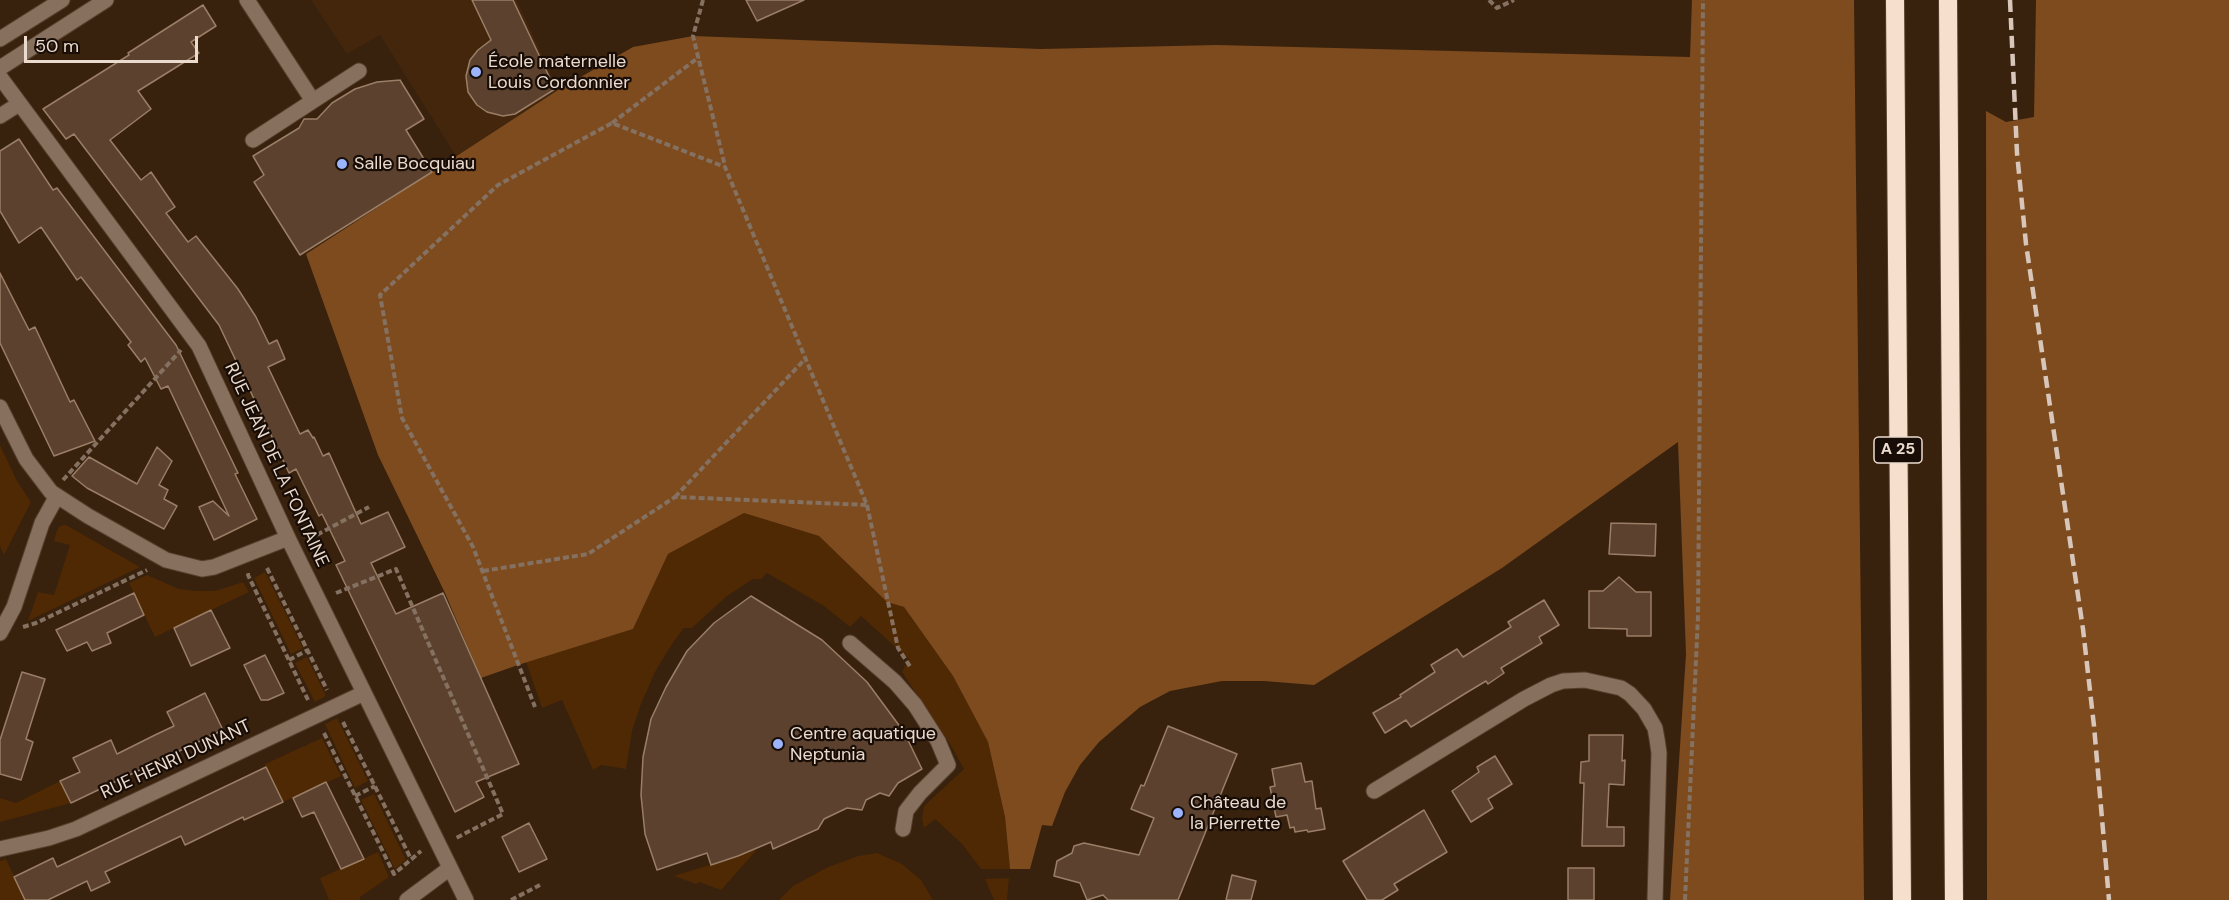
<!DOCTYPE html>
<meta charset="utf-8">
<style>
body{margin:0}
#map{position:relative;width:2229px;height:900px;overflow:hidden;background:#38210d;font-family:"DM Sans",sans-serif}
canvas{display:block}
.scale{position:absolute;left:24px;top:36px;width:174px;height:27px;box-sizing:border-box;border:3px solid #ebdbcf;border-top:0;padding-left:8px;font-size:18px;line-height:21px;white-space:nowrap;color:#ebdbcf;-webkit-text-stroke:4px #180d06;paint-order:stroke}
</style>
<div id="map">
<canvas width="2229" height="900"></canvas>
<div class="scale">50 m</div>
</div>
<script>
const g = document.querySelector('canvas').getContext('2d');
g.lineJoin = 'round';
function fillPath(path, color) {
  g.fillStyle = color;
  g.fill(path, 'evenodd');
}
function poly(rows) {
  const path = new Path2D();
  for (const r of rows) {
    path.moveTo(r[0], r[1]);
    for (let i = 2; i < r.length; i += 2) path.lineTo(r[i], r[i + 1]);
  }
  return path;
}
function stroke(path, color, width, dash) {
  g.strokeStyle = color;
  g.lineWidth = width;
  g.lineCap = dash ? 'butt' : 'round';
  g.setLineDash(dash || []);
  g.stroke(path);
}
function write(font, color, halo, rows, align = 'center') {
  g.font = font + ' "DM Sans",sans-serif';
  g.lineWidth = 4.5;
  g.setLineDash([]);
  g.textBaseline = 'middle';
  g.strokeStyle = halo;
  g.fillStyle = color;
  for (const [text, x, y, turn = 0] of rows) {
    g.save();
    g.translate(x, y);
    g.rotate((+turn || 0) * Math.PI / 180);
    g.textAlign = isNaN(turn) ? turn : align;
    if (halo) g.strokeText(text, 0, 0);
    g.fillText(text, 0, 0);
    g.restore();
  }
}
fillPath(poly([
 [311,0,517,0,558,90,456,156,380,35,347,54]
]), '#43260b');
fillPath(poly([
 [0,445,17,481,31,502,4,555,0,546],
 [744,513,819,536,887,602,904,607,953,676,988,742,1005,817,1010,869,981,869,962,844,935,819,924,828,922,819,924,806,964,769,950,744,902,672,909,659,861,616,850,627,824,606,767,573,761,579,753,579,727,596,692,628,684,628,672,644,656,670,641,704,632,731,626,769,601,765,593,770,562,700,542,708,526,662,633,629,668,554],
 [66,525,140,567,28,621,38,592,54,595,70,545,54,541,57,530,60,526],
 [265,572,303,648,291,654,254,578],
 [147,575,179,589,197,591,215,591,243,582,249,592,155,637,129,583],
 [307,657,326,696,315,702,295,663],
 [337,718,368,781,355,788,325,724],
 [322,738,341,776,283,802,265,764],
 [60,781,71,803,0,822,0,798,16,803],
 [374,794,406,860,395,869,361,800],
 [756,849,755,852,721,890,699,882,696,884,674,876,738,856],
 [378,852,389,877,360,897,360,900,329,900,320,878],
 [877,853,902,864,921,880,933,900,779,900,793,886,828,867,858,856],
 [6,859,25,900,0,900,0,861],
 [1009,878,1007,900,994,900,985,879]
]), '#4e2903');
fillPath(poly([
 [1692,0,1854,0,1864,900,1670,900,1686,654,1678,442,1502,568,1314,685,1264,681,1222,681,1170,691,1140,707,1099,742,1080,765,1065,792,1052,826,1042,825,1030,869,1010,869,1005,817,988,742,953,676,904,607,887,602,819,536,744,513,668,554,633,629,518,665,481,678,445,593,378,455,306,254,558,90,633,47,693,36,1041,49,1217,45,1690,57],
 [2036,0,2229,0,2229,900,1987,900,1986,111,2006,122,2034,117]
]), '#7d4b1e');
const building = poly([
 [472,0,513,0,555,89,515,114,503,116,487,112,477,105,468,92,466,76,470,60,478,50,491,40,472,0],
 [746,0,804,0,757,21,746,0],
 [203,5,216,26,191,42,199,53,138,91,151,109,110,140,141,180,151,172,175,207,166,213,188,242,196,236,238,289,256,317,269,344,277,340,285,359,268,367,300,434,308,430,313,438,314,437,323,456,329,453,361,524,388,512,405,547,371,563,396,614,443,593,519,764,476,782,484,797,455,812,336,565,345,561,322,514,319,516,296,469,289,473,219,325,74,134,66,139,43,109,129,55,128,53,203,5],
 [400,80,424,119,406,130,432,172,300,255,254,182,264,175,253,156,299,128,304,119,317,119,332,103,355,89,377,82,400,80],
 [19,139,53,190,57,188,176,345,238,473,235,474,257,519,214,540,199,507,213,501,229,516,168,386,161,389,145,358,141,362,128,345,131,342,81,277,77,280,41,227,19,243,0,211,0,151,19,139],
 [0,273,29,330,35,327,70,402,74,400,95,441,54,456,0,343,0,273],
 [157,447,172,461,159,485,168,490,164,499,177,506,164,529,87,488,72,476,89,457,137,484,157,447],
 [1611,523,1656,524,1655,556,1609,554,1611,523],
 [1619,577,1636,592,1651,592,1651,636,1627,636,1627,629,1589,628,1589,591,1603,591,1619,577],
 [134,593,144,615,107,633,111,643,92,651,87,642,67,651,56,630,134,593],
 [751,596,822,640,867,682,904,732,922,769,898,783,889,796,880,793,866,800,862,810,847,808,824,819,818,829,773,849,771,842,738,856,711,865,707,853,657,870,645,834,641,795,643,757,651,719,666,687,687,651,714,623,751,596],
 [1544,600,1559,625,1539,637,1542,643,1501,668,1504,673,1488,684,1486,681,1466,693,1411,727,1406,720,1385,733,1373,713,1401,697,1400,695,1435,672,1431,665,1457,649,1463,657,1511,627,1508,622,1544,600],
 [211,610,230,648,191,666,174,628,211,610],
 [265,655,284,693,268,700,261,700,244,665,265,655],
 [22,672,45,679,26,739,33,742,21,780,0,774,0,740,22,672],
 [205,693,223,730,71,803,60,781,80,772,73,758,111,740,117,754,155,735,174,726,167,712,205,693],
 [1168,726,1237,754,1178,900,1108,900,1103,895,1087,900,1080,883,1054,876,1057,861,1072,853,1074,846,1084,843,1139,855,1154,818,1131,809,1141,785,1144,786,1168,726],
 [1589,735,1623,735,1622,761,1625,760,1624,785,1609,784,1607,827,1624,827,1624,846,1582,846,1584,783,1580,783,1581,762,1589,761,1589,735],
 [1495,756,1512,784,1488,799,1493,808,1471,822,1452,791,1479,772,1477,767,1495,756],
 [1301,763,1305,782,1312,781,1316,809,1321,808,1325,829,1308,832,1307,830,1295,832,1294,827,1290,828,1287,815,1276,817,1270,787,1275,786,1272,769,1301,763],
 [266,767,283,802,244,820,243,817,185,845,181,836,105,872,110,882,91,891,87,881,48,900,25,900,14,877,53,858,57,867,266,767],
 [326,782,364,859,341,869,314,812,302,817,293,798,326,782],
 [1424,810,1447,852,1394,884,1398,890,1382,900,1367,900,1343,861,1424,810],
 [529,823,547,859,519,872,502,837,529,823],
 [1568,868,1594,868,1594,900,1568,900,1568,868],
 [1232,875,1256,881,1251,900,1226,900,1232,875]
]);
fillPath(building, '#5c422e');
stroke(building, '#9a7e67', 1.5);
const minor = poly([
 [247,0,313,101],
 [0,39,62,0],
 [0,68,106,0],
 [0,77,199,346,288,538,466,900],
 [0,116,19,104],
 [253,140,359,71],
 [0,407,26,459,51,492,88,516,166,560,202,569,214,567,288,538],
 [0,633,14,607,42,523,57,496],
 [850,643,895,682,915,705,938,741,948,765,920,793,906,811,903,829],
 [1374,791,1524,699,1551,685,1563,681,1585,680,1621,688,1630,694,1644,709,1655,728,1657,739,1659,753,1655,900],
 [0,849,49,838,76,829,364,693],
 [407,900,450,868]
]);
const highway = poly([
 [1895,0,1902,900],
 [1948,0,1954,900]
]);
stroke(minor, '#553f2c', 17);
stroke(highway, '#553f2c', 20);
stroke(poly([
 [703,0,693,36,725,166],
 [1489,0,1497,8,1514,0],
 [612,123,699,57],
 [63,480,181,350],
 [675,497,806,358],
 [867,505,898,648,911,668],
 [309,539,369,507],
 [267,568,327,690],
 [483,571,588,554,675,497,867,505,725,167,612,123,498,185,380,295,402,418,473,547,535,707],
 [250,575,248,575,308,700],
 [336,593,396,569,503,814,456,838],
 [23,627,36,623,147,570],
 [289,660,308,650],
 [343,722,411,859],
 [324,733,394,874,421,851],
 [355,796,375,786],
 [511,900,540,885],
 [1685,900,1698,616,1703,0]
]), '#857161', 4, [6, 3]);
stroke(minor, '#88705e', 15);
stroke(highway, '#f7dfcd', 18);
stroke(poly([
 [2010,0,2017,153,2026,244,2083,629,2094,726,2109,900]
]), '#d7c6b9', 4.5, [12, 6]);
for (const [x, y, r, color] of [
 [476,72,6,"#9bb4fd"],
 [342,164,6,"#9bb4fd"],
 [778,744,6,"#9bb4fd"],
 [1178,813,6,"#9bb4fd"]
]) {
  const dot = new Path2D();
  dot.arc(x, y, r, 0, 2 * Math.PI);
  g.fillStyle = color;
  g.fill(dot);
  stroke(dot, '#180d06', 2);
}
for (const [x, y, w] of [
 [1898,450,48]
]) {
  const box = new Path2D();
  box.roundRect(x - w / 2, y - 13, w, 26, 4.5);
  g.fillStyle = '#180d06';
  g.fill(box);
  stroke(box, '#ebdbcf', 1.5);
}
write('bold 16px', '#ebdbcf', null, [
 ["A 25",1898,450]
]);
write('18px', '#ebdbcf', '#180d06', [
 ["École maternelle",488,62],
 ["Louis Cordonnier",488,83],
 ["Salle Bocquiau",354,164],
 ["Centre aquatique",790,734],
 ["Neptunia",790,755],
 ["Château de",1190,803],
 ["la Pierrette",1190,824]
], 'left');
write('18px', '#ebdbcf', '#180d06', [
 ["RUE JEAN DE LA FONTAINE",276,465,65],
 ["RUE HENRI DUNANT",176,760,-25]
]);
</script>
